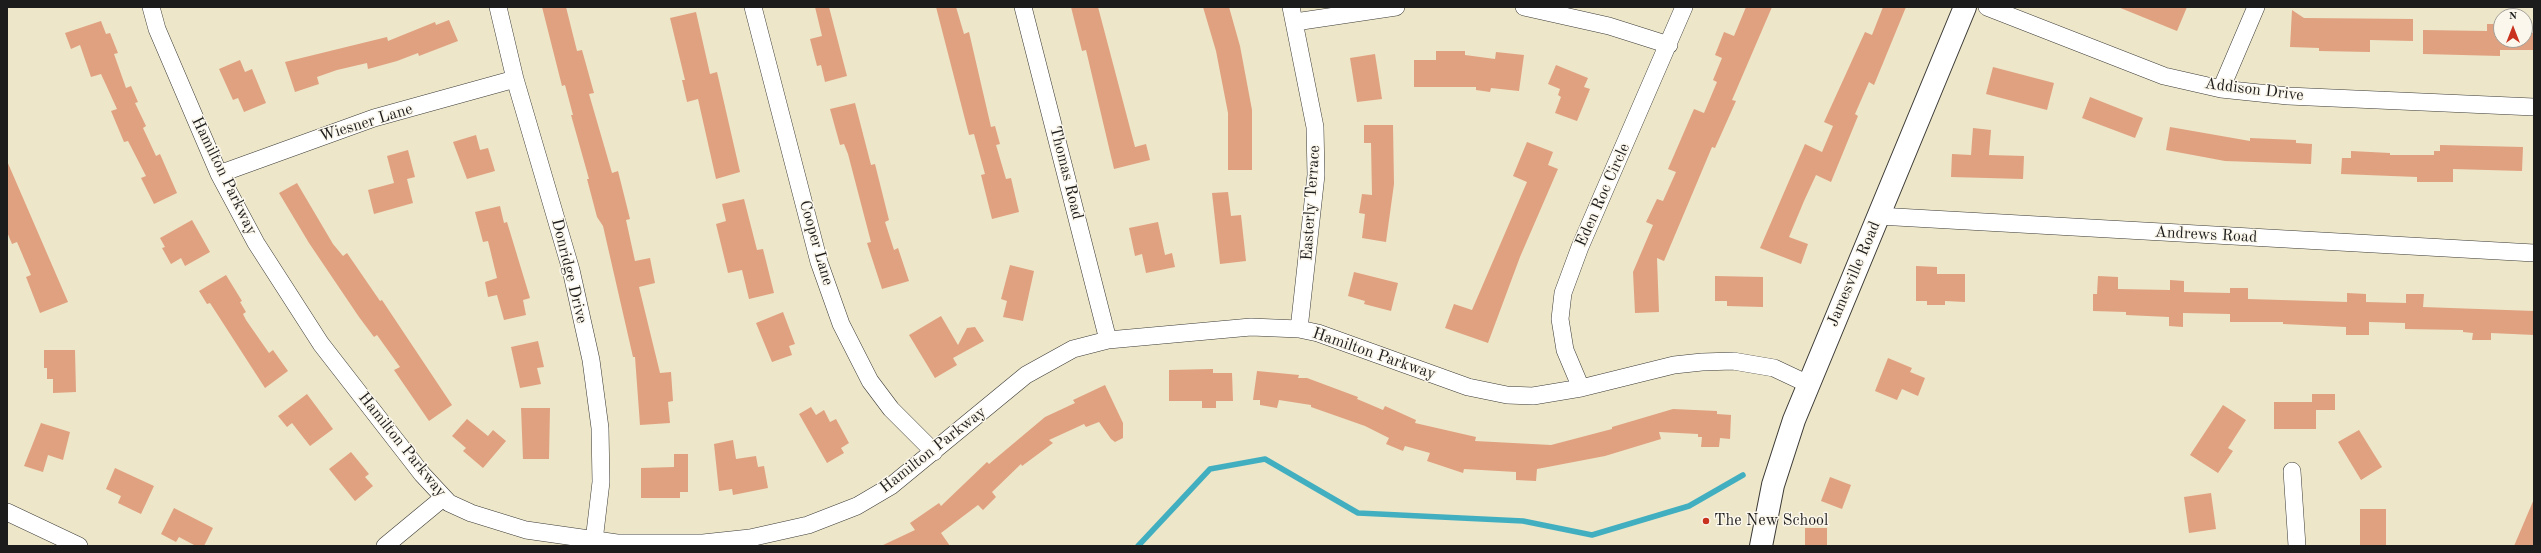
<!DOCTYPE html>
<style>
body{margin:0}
#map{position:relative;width:2541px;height:553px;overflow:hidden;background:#ede6c8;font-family:"Old Standard TT",serif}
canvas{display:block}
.frame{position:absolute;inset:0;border:8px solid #1c1c1c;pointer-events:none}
.north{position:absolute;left:2493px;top:8px;width:40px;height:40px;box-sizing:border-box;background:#fbf7ec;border:1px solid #a29f99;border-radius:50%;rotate:0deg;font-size:11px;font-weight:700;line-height:16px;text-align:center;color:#1c1c1c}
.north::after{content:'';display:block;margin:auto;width:14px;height:18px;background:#c8321e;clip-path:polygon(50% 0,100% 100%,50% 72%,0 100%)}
</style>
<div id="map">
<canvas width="2541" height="553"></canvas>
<div class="frame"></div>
<div class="north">N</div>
</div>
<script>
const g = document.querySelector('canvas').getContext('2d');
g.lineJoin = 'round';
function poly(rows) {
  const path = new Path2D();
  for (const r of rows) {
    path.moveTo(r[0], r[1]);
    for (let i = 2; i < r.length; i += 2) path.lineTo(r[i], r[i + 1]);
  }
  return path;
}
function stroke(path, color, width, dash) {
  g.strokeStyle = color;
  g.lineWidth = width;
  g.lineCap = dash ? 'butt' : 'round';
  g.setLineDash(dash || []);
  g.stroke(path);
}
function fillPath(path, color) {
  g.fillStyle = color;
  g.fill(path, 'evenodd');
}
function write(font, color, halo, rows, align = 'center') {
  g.font = font + ' "Old Standard TT",serif';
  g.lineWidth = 3;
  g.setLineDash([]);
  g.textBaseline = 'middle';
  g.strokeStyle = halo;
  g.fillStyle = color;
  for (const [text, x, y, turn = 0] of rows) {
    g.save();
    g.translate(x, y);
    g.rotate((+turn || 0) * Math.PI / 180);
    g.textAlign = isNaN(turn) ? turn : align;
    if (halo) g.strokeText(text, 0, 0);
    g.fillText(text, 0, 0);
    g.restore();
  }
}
stroke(poly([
 [1138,546,1210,469,1265,459,1358,513,1523,521,1592,535,1689,506,1743,475]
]), '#42afc0', 5.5);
fillPath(poly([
 [542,7,566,7,577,51,582,50,594,93,589,94,612,173,618,171,630,219,626,220,635,261,650,258,655,283,639,287,660,373,671,372,673,401,668,402,670,423,640,425,635,357,633,357,603,226,597,217,587,179,589,179,571,115,573,115,565,85,562,86],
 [815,7,829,7,847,76,825,82,821,65,817,66,810,39,822,36],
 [936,7,956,7,964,34,969,32,991,127,995,126,1000,144,996,145,1006,179,1011,178,1019,212,992,219,981,175,985,174,974,134,969,135],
 [1071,7,1098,7,1135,147,1146,144,1150,160,1114,169,1086,50,1082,51],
 [1203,7,1229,7,1240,46,1252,110,1252,170,1228,170,1228,113,1216,51],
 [1746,7,1772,7,1732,100,1736,101,1715,148,1712,147,1664,261,1657,258,1659,312,1635,313,1633,272,1653,225,1646,222,1657,199,1663,201,1676,172,1668,169,1694,109,1704,113,1717,82,1713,80,1722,58,1715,55,1724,32,1734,36],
 [1883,7,1906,7,1874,85,1869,82,1855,114,1858,116,1831,182,1816,175,1804,201,1789,237,1808,244,1801,264,1760,248,1805,144,1822,152,1833,126,1824,122,1865,32,1872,35],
 [2118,7,2187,7,2177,31],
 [2292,10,2304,18,2413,19,2413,41,2370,40,2370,52,2319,51,2319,48,2290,47],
 [696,12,710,74,717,72,740,172,716,179,698,99,687,102,682,80,685,80,670,18],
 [449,20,458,41,419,56,418,53,397,61,368,69,367,63,337,70,317,77,319,84,295,92,285,62,387,37,388,41,435,22,436,25],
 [101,21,106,34,110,33,118,53,114,54,126,88,131,86,138,102,135,103,146,126,143,128,156,156,160,154,177,193,154,204,141,178,146,176,128,141,124,142,111,111,117,109,101,74,91,77,80,45,71,49,65,33],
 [2487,24,2501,24,2501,40,2525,40,2525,24,2525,32,2534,33,2534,50,2500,50,2500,56,2423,54,2423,30,2487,31],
 [1436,51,1465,51,1465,55,1495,59,1496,52,1524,55,1519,91,1491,88,1490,92,1476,90,1476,87,1414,87,1414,60,1436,60],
 [1375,54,1382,99,1357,102,1350,58],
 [240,60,245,72,252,69,266,103,244,112,238,98,233,100,219,69],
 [1556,65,1588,78,1584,87,1590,89,1577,121,1555,113,1561,97,1558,95,1560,89,1548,84],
 [1993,67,2054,83,2047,110,1986,94],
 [2090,97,2143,118,2135,138,2082,118],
 [855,103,871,165,875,164,889,220,885,222,894,250,898,248,909,281,882,289,867,243,871,242,848,154,844,144,840,145,830,109],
 [1364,125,1393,125,1394,184,1386,242,1362,238,1365,214,1359,213,1362,194,1372,195,1371,143,1364,143],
 [2170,127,2250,141,2250,138,2296,140,2296,143,2312,144,2311,164,2225,161,2166,150],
 [1973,128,1991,130,1989,155,2024,156,2023,179,1951,177,1952,154,1971,155],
 [476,135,480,150,488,148,495,171,467,179,453,142],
 [1527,142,1553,152,1548,165,1558,169,1520,257,1488,343,1445,328,1454,304,1472,310,1527,182,1513,176],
 [2440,145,2523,147,2522,171,2453,169,2453,182,2417,182,2417,177,2341,174,2342,158,2351,158,2351,151,2390,153,2390,155,2434,155,2434,151,2440,151],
 [408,150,415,177,407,179,413,203,374,214,368,190,394,183,387,156],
 [7,161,68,302,40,313,26,277,31,275,17,242,12,244,7,232],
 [297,183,333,244,343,256,347,253,380,301,382,300,452,405,429,421,394,370,400,367,377,335,374,337,359,317,309,243,279,193],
 [1228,192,1231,216,1241,215,1246,261,1220,264,1212,193],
 [744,199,757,250,763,249,774,293,749,299,742,270,728,273,716,224,726,221,722,204],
 [500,206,504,223,507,222,530,298,523,300,526,315,504,320,497,295,488,297,485,282,497,278,488,241,483,242,475,212],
 [192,220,210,252,185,266,181,258,171,264,162,248,165,247,160,238],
 [1158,222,1165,255,1172,253,1175,267,1146,273,1142,254,1135,256,1129,228],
 [1010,265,1034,271,1023,321,1003,317,1007,301,1001,299],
 [1916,266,1937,267,1937,274,1965,274,1965,302,1945,301,1945,305,1927,305,1927,301,1916,301],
 [1354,272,1398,283,1391,311,1364,304,1365,301,1348,296],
 [226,275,242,301,240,302,246,312,243,314,246,320,269,353,273,350,288,371,265,388,210,303,207,304,199,291],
 [1715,276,1763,277,1763,307,1727,306,1727,301,1715,301],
 [2098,276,2118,277,2118,289,2170,290,2170,280,2184,281,2184,292,2230,293,2230,288,2248,288,2248,299,2347,302,2347,293,2366,294,2366,302,2406,303,2406,294,2424,294,2423,307,2534,311,2534,335,2491,333,2491,340,2472,340,2473,333,2463,332,2463,330,2405,329,2405,323,2369,322,2369,335,2346,335,2346,327,2283,324,2283,322,2230,322,2230,314,2183,313,2183,327,2169,326,2169,317,2126,315,2126,312,2093,311,2093,294,2097,294],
 [783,312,795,344,789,346,792,355,772,362,756,323],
 [941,316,958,345,967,328,975,327,984,341,953,358,957,365,935,378,909,335],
 [538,341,544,367,537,368,541,384,520,388,511,347],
 [44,350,75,350,76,392,53,393,53,379,47,379,47,368,44,368],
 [1888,358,1912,368,1910,372,1925,378,1918,396,1902,389,1897,400,1875,391],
 [1213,369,1213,373,1232,373,1233,401,1216,401,1216,408,1202,408,1202,401,1169,401,1169,370],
 [1257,371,1299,375,1298,378,1307,378,1358,397,1357,399,1383,410,1385,406,1416,420,1415,423,1476,437,1475,441,1551,445,1612,429,1612,427,1673,409,1717,411,1717,414,1731,415,1730,439,1720,438,1719,447,1701,447,1702,437,1698,437,1698,434,1659,432,1661,439,1605,456,1537,469,1536,481,1516,480,1516,472,1464,469,1463,473,1427,461,1430,453,1405,446,1403,451,1386,444,1389,438,1365,426,1311,407,1311,405,1279,400,1277,408,1260,405,1260,400,1253,400],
 [1105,385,1123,423,1123,438,1115,442,1111,439,1099,422,1086,427,1084,424,1049,440,1053,443,1022,466,1021,464,992,492,996,497,983,510,978,505,941,533,950,546,881,546,915,530,910,523,939,503,941,506,987,462,989,464,1045,417,1075,403,1073,400],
 [307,394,333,429,310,446,292,423,287,427,278,416],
 [2312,394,2335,394,2335,410,2316,410,2316,429,2274,429,2274,402,2312,402],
 [2223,405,2246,420,2228,448,2233,451,2218,473,2190,455],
 [811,407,816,415,824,410,830,422,836,419,849,443,841,448,844,453,827,463,799,414],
 [521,408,550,408,549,459,523,459],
 [467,419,488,436,493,430,506,441,483,468,463,451,466,448,452,436],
 [41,423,70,432,63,460,48,455,43,472,24,466],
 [2359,430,2382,467,2361,480,2338,442],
 [733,440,736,459,756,456,758,467,764,466,768,488,733,495,732,489,719,491,714,444],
 [351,452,369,474,365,477,373,486,355,501,329,469],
 [674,454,688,454,688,492,680,492,680,498,641,498,641,468,674,467],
 [115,468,154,486,141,514,118,503,121,496,106,489],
 [1830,477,1851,485,1842,509,1821,501],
 [2211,493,2216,529,2189,533,2184,497],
 [2534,499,2534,546,2514,546],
 [174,508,213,528,204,546,196,546,179,537,176,542,161,534],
 [2360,509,2386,509,2386,546,2360,546],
 [1805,528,1827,528,1827,546,1805,546]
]), '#e0a180');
const minor = poly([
 [151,7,157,29,219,174,256,243,321,344,422,474,449,503,471,513,526,530,617,543,703,543,750,538,808,525,857,506,891,486,1026,375,1073,349,1108,340,1251,327,1299,329,1318,333,1468,387,1507,395,1533,396,1581,388,1674,365,1702,362,1733,361,1774,368,1808,384],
 [498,7,515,79,571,270,591,360,600,428,601,482,594,541],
 [753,7,819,262,841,324,870,381,891,409,934,452],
 [1023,7,1108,340],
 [1291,7,1315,127,1316,175,1299,329],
 [1524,7,1609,26,1669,45],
 [1987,7,2164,76,2221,89,2288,96,2534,107],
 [1295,22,1396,7],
 [2221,89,2256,7],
 [219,174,374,118,515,79],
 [1878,216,2534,253],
 [1581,388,1565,350,1560,319,1563,293,1580,247,1684,7],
 [2292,471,2297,546],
 [7,512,79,546],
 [385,546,443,498]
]);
const tertiary = poly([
 [1761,546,1773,485,1794,420,1965,7]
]);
stroke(minor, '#3b3a36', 18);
stroke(tertiary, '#3b3a36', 24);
stroke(minor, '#fff', 17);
stroke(tertiary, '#fff', 22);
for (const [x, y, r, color] of [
 [1706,521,4,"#c8321e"]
]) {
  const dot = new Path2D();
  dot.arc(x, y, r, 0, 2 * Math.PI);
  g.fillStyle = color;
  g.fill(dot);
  stroke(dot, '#fbf7ec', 1.5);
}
write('16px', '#1c1c1c', '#fbf7ec', [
 ["Addison Drive",2254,90,7],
 ["Wiesner Lane",366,123,-17],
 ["Thomas Road",1066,173,76],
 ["Hamilton Parkway",224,176,64],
 ["Eden Roc Circle",1603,195,-66],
 ["Easterly Terrace",1311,203,-86],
 ["Andrews Road",2206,235,3],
 ["Cooper Lane",816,243,74],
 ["Donridge Drive",569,271,76],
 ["Jamesville Road",1854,274,-67],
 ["Hamilton Parkway",1374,354,19],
 ["Hamilton Parkway",402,445,51],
 ["Hamilton Parkway",933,450,-38]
]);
write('16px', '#1c1c1c', '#fbf7ec', [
 ["The New School",1714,521]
], 'left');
</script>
